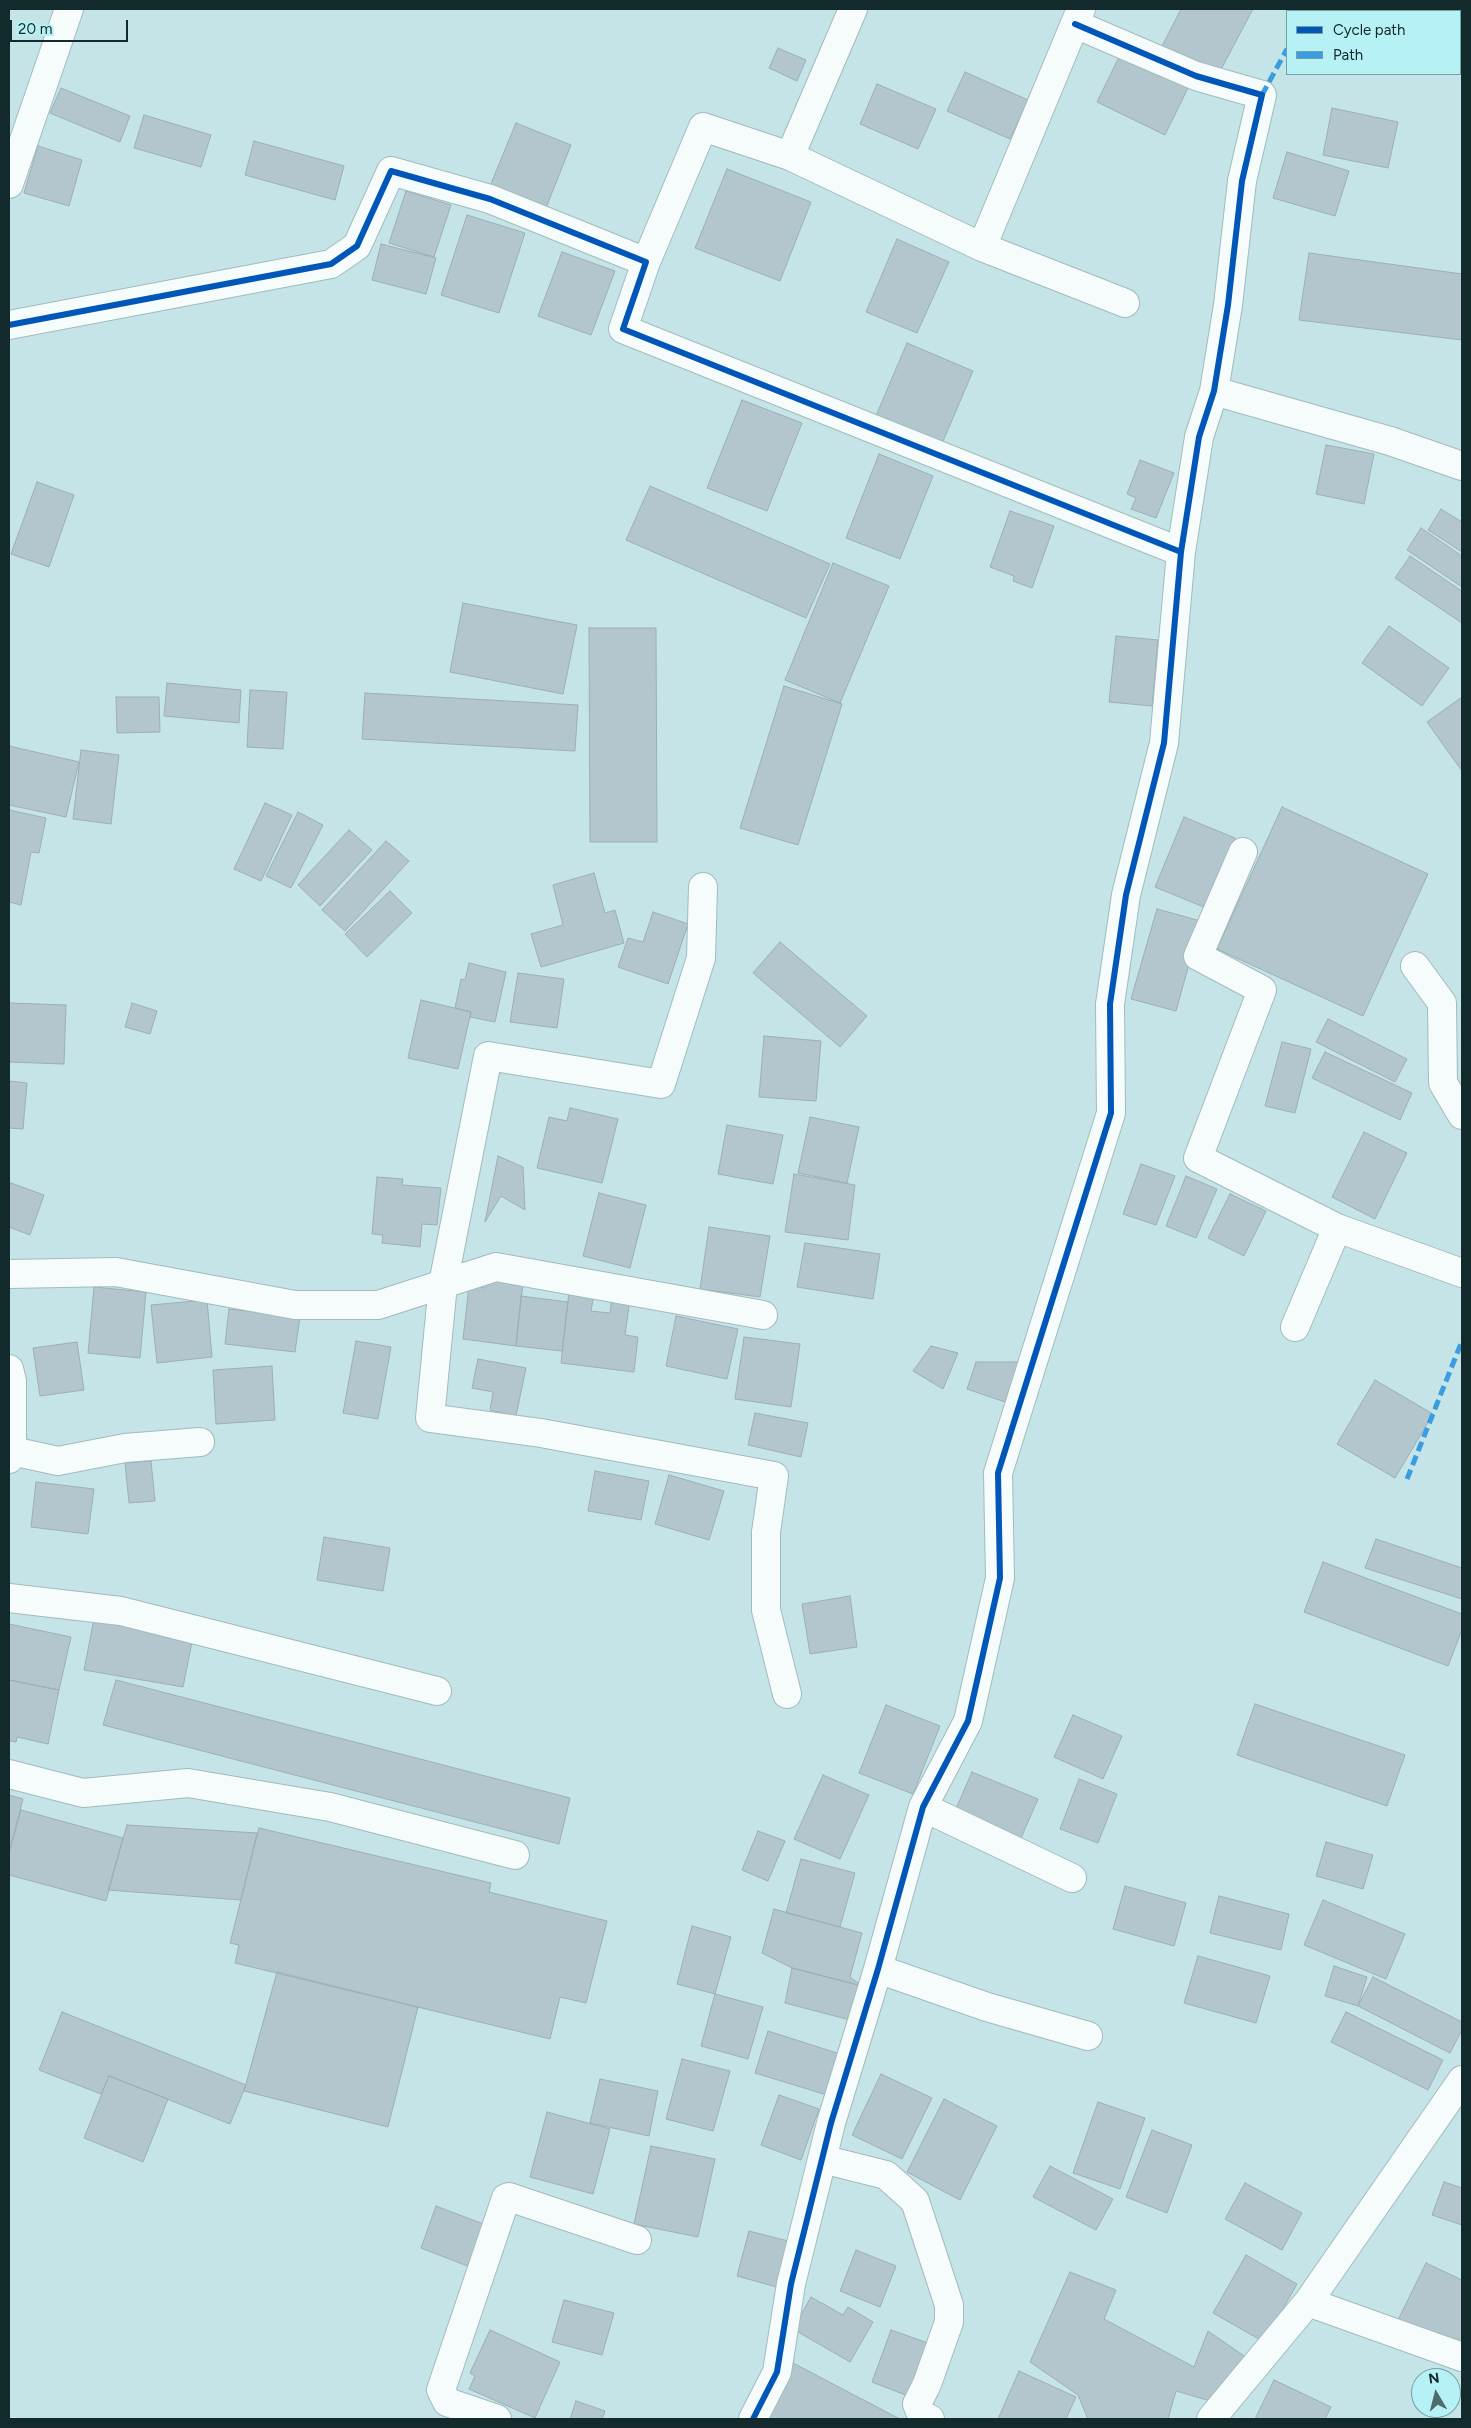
<!DOCTYPE html>
<style>
body{margin:0}
#map{position:relative;width:1471px;height:2428px;overflow:hidden;background:#c4e4e7;font-family:Figtree,sans-serif}
canvas{display:block}
.frame{position:absolute;inset:0;border:10px solid #122a2b;pointer-events:none}
.legend{position:absolute;left:1286px;top:10px;width:175px;height:65px;box-sizing:border-box;background:#b6f1f5;border:1px solid #74a1a4;margin:0;padding:6px 9px;list-style:none;font-size:15px;color:#122a2b}
.legend li{display:flex;align-items:center;gap:10px;height:25px}
.legend b{width:25px;border:1px solid #74a1a4}
.north{position:absolute;left:1411px;top:2368px;width:50px;height:50px;box-sizing:border-box;background:#b6f1f5;border:1px solid #74a1a4;border-radius:50%;rotate:352deg;font-size:14px;font-weight:700;line-height:20px;text-align:center;color:#122a2b}
.north::after{content:'';display:block;margin:auto;width:18px;height:22px;background:#506b6d;clip-path:polygon(50% 0,100% 100%,50% 72%,0 100%)}
.scale{position:absolute;left:10px;top:20px;width:118px;height:22px;box-sizing:border-box;border:2px solid #122a2b;border-top:0;padding-left:6px;font-size:15px;line-height:18px;white-space:nowrap;color:#122a2b;-webkit-text-stroke:4px #b6f1f5;paint-order:stroke}
</style>
<div id="map">
<canvas width="1471" height="2428"></canvas>
<div class="frame"></div>
<ul class="legend">
<li><b style="height:6px;background:#0057b8"></b>Cycle path</li>
<li><b style="height:6px;background:#3a9ce1"></b>Path</li>
</ul>
<div class="north">N</div>
<div class="scale">20 m</div>
</div>
<script>
const g = document.querySelector('canvas').getContext('2d');
g.lineJoin = 'round';
function fillPath(path, color) {
  g.fillStyle = color;
  g.fill(path, 'evenodd');
}
function poly(rows) {
  const path = new Path2D();
  for (const r of rows) {
    path.moveTo(r[0], r[1]);
    for (let i = 2; i < r.length; i += 2) path.lineTo(r[i], r[i + 1]);
  }
  return path;
}
function stroke(path, color, width, dash) {
  g.strokeStyle = color;
  g.lineWidth = width;
  g.lineCap = dash ? 'butt' : 'round';
  g.setLineDash(dash || []);
  g.stroke(path);
}
const building = poly([
 [1181,9,1253,9,1217,77,1161,48,1181,9],
 [778,48,806,60,797,81,769,68,778,48],
 [1120,55,1188,88,1165,135,1097,102,1120,55],
 [965,72,1028,100,1010,139,947,111,965,72],
 [877,84,936,109,918,149,860,124,877,84],
 [61,88,130,116,120,142,50,113,61,88],
 [1332,108,1398,122,1388,168,1323,155,1332,108],
 [144,115,211,135,201,167,134,148,144,115],
 [516,123,571,145,546,208,490,186,516,123],
 [254,141,344,166,335,200,245,175,254,141],
 [38,146,82,160,69,206,24,193,38,146],
 [1287,152,1349,171,1335,216,1273,198,1287,152],
 [727,169,811,202,780,281,695,248,727,169],
 [406,191,451,205,434,257,389,243,406,191],
 [467,215,525,233,499,313,441,295,467,215],
 [897,239,949,262,917,333,866,312,897,239],
 [381,244,436,258,426,294,372,280,381,244],
 [562,252,615,271,591,335,538,316,562,252],
 [1309,253,1462,274,1462,340,1299,320,1309,253],
 [907,343,973,371,941,446,875,418,907,343],
 [742,400,802,423,767,511,707,488,742,400],
 [1326,445,1374,454,1364,504,1316,494,1326,445],
 [879,454,933,476,900,559,846,538,879,454],
 [1140,460,1174,473,1156,518,1131,509,1136,498,1127,494,1140,460],
 [37,482,74,495,49,567,11,554,37,482],
 [650,486,830,564,806,618,626,540,650,486],
 [1441,509,1462,522,1462,552,1428,530,1441,509],
 [1010,511,1054,526,1032,588,1013,581,1014,576,990,567,1010,511],
 [1421,528,1462,556,1462,587,1407,550,1421,528],
 [1410,556,1462,591,1462,623,1395,578,1410,556],
 [833,563,889,586,840,703,785,680,833,563],
 [463,603,577,625,563,694,450,672,463,603],
 [1389,626,1449,668,1422,706,1362,663,1389,626],
 [589,628,656,628,657,842,590,842,589,628],
 [1116,636,1158,640,1152,706,1109,702,1116,636],
 [167,683,241,690,239,723,164,716,167,683],
 [784,686,842,704,798,845,740,828,784,686],
 [250,690,287,692,283,749,247,747,250,690],
 [365,693,578,705,575,751,362,739,365,693],
 [116,697,159,697,160,732,117,733,116,697],
 [1462,697,1462,771,1427,722,1462,697],
 [9,746,79,762,66,817,9,805,9,746],
 [81,750,119,755,111,824,73,819,81,750],
 [265,803,292,815,261,881,234,869,265,803],
 [1282,807,1428,874,1363,1016,1217,949,1282,807],
 [9,810,46,818,39,853,31,852,21,905,9,902,9,810],
 [298,812,323,825,291,888,266,876,298,812],
 [1184,817,1235,838,1206,908,1155,887,1184,817],
 [349,830,372,850,320,906,298,885,349,830],
 [386,841,409,861,345,931,322,910,386,841],
 [594,873,605,913,615,910,624,943,541,967,531,934,563,925,553,885,594,873],
 [390,891,412,913,367,957,345,934,390,891],
 [1157,909,1201,921,1176,1011,1131,999,1157,909],
 [653,912,688,924,668,984,618,967,628,938,643,942,653,912],
 [780,942,867,1016,840,1047,753,973,780,942],
 [469,963,506,972,495,1022,470,1017,471,1012,455,1008,461,979,465,980,469,963],
 [518,973,564,979,557,1028,510,1022,518,973],
 [421,1000,471,1012,458,1069,408,1058,421,1000],
 [9,1003,66,1005,64,1064,9,1062,9,1003],
 [132,1003,157,1011,150,1034,125,1027,132,1003],
 [1328,1019,1407,1059,1395,1082,1316,1042,1328,1019],
 [764,1036,821,1041,816,1101,759,1097,764,1036],
 [1282,1042,1311,1049,1295,1113,1265,1106,1282,1042],
 [1325,1052,1412,1093,1400,1120,1312,1078,1325,1052],
 [9,1081,27,1083,23,1129,9,1128,9,1081],
 [570,1108,618,1119,602,1183,537,1168,549,1117,567,1121,570,1108],
 [810,1117,859,1127,847,1183,798,1173,810,1117],
 [727,1125,783,1135,773,1184,718,1174,727,1125],
 [1364,1132,1407,1153,1375,1219,1332,1197,1364,1132],
 [498,1156,523,1167,525,1210,501,1196,485,1222,498,1156],
 [1141,1164,1175,1176,1156,1225,1123,1214,1141,1164],
 [794,1174,855,1185,848,1240,785,1232,794,1174],
 [1186,1176,1217,1189,1196,1238,1166,1226,1186,1176],
 [377,1177,403,1179,402,1185,441,1188,437,1225,422,1224,420,1247,382,1243,383,1235,372,1234,377,1177],
 [11,1183,44,1195,30,1235,9,1227,9,1188,11,1183],
 [599,1193,646,1205,630,1268,583,1256,599,1193],
 [1230,1194,1266,1211,1244,1256,1208,1238,1230,1194],
 [709,1227,770,1236,760,1297,700,1289,709,1227],
 [805,1243,880,1254,873,1299,797,1287,805,1243],
 [487,1279,523,1283,516,1346,463,1339,469,1286,486,1288,487,1279],
 [94,1287,146,1292,140,1358,88,1353,94,1287],
 [569,1292,594,1295,591,1311,610,1313,612,1297,630,1299,625,1335,638,1337,634,1372,561,1363,569,1292],
 [521,1296,568,1302,562,1351,516,1346,521,1296],
 [207,1300,212,1357,157,1363,151,1305,207,1300],
 [229,1309,300,1317,295,1352,225,1344,229,1309],
 [676,1316,738,1329,727,1379,666,1366,676,1316],
 [744,1337,800,1344,791,1407,735,1399,744,1337],
 [356,1341,391,1347,378,1419,343,1413,356,1341],
 [77,1342,84,1390,40,1396,33,1348,77,1342],
 [931,1346,958,1353,943,1389,913,1371,931,1346],
 [478,1359,526,1368,516,1416,490,1410,493,1392,472,1388,478,1359],
 [976,1362,1019,1362,1005,1402,967,1389,976,1362],
 [272,1366,275,1420,216,1424,213,1370,272,1366],
 [1375,1380,1433,1414,1395,1478,1337,1444,1375,1380],
 [755,1413,808,1423,801,1457,748,1445,755,1413],
 [151,1461,155,1501,129,1503,125,1463,151,1461],
 [595,1471,649,1481,641,1520,588,1511,595,1471],
 [669,1475,724,1491,709,1540,655,1524,669,1475],
 [36,1482,94,1489,88,1534,31,1527,36,1482],
 [324,1537,390,1548,383,1591,317,1580,324,1537],
 [1376,1539,1462,1568,1462,1599,1365,1568,1376,1539],
 [1323,1562,1462,1614,1462,1630,1448,1666,1304,1612,1323,1562],
 [850,1596,857,1647,810,1654,802,1604,850,1596],
 [94,1619,193,1637,183,1687,84,1670,94,1619],
 [9,1624,71,1637,59,1690,9,1680,9,1624],
 [9,1680,59,1690,48,1744,17,1737,16,1742,9,1741,9,1680],
 [116,1680,570,1798,559,1844,103,1725,116,1680],
 [1255,1704,1405,1755,1387,1806,1237,1755,1255,1704],
 [886,1705,940,1726,913,1794,859,1773,886,1705],
 [1073,1715,1122,1736,1103,1779,1054,1757,1073,1715],
 [972,1772,1038,1799,1021,1838,955,1811,972,1772],
 [823,1775,869,1795,840,1859,794,1839,823,1775],
 [1079,1779,1117,1794,1098,1843,1060,1829,1079,1779],
 [9,1795,23,1799,9,1853,9,1795],
 [21,1810,123,1838,106,1901,9,1875,9,1853,21,1810],
 [127,1825,257,1833,241,1900,108,1890,127,1825],
 [259,1828,491,1883,489,1892,607,1921,586,2003,560,1997,550,2039,235,1963,239,1945,230,1943,259,1828],
 [758,1831,785,1841,768,1881,742,1870,758,1831],
 [1326,1842,1373,1855,1363,1889,1316,1876,1326,1842],
 [801,1859,855,1873,840,1927,786,1913,801,1859],
 [1125,1886,1186,1903,1174,1946,1113,1929,1125,1886],
 [1219,1896,1289,1914,1281,1950,1210,1933,1219,1896],
 [1323,1900,1405,1934,1386,1979,1304,1945,1323,1900],
 [774,1909,862,1933,850,1977,862,1986,792,1968,762,1953,774,1909],
 [692,1926,731,1937,715,1994,677,1984,692,1926],
 [1198,1956,1270,1976,1256,2023,1184,2003,1198,1956],
 [1334,1966,1367,1977,1358,2006,1325,1996,1334,1966],
 [792,1968,862,1986,854,2021,785,2003,792,1968],
 [277,1972,418,2007,388,2127,244,2091,277,1972],
 [1373,1977,1462,2022,1462,2030,1450,2053,1358,2006,1373,1977],
 [715,1994,763,2007,748,2059,701,2046,715,1994],
 [62,2012,246,2085,230,2124,109,2076,101,2094,39,2070,62,2012],
 [1346,2012,1443,2060,1428,2090,1331,2042,1346,2012],
 [768,2031,840,2054,827,2095,755,2073,768,2031],
 [682,2059,730,2071,713,2131,666,2119,682,2059],
 [881,2074,932,2098,902,2159,852,2135,881,2074],
 [109,2076,168,2099,143,2162,84,2138,109,2076],
 [600,2079,658,2091,649,2136,590,2123,600,2079],
 [779,2095,819,2109,801,2160,761,2145,779,2095],
 [944,2099,997,2126,960,2200,907,2172,944,2099],
 [1098,2102,1145,2118,1120,2189,1073,2173,1098,2102],
 [547,2112,610,2129,593,2194,530,2177,547,2112],
 [1152,2130,1192,2145,1167,2213,1126,2197,1152,2130],
 [651,2146,715,2159,698,2237,634,2224,651,2146],
 [1050,2166,1113,2199,1096,2230,1033,2197,1050,2166],
 [1444,2182,1462,2188,1462,2225,1432,2215,1444,2182],
 [1245,2183,1302,2213,1282,2250,1225,2219,1245,2183],
 [436,2206,486,2225,470,2267,421,2248,436,2206],
 [749,2231,792,2242,780,2288,737,2276,749,2231],
 [856,2250,896,2266,880,2307,840,2291,856,2250],
 [1246,2255,1297,2284,1264,2342,1213,2313,1246,2255],
 [1426,2263,1462,2280,1462,2353,1397,2322,1426,2263],
 [1070,2272,1116,2290,1104,2319,1194,2367,1208,2331,1247,2358,1214,2402,1176,2391,1168,2419,1088,2419,1078,2395,1030,2362,1070,2272],
 [811,2297,843,2315,848,2307,873,2322,850,2362,793,2329,811,2297],
 [564,2300,614,2313,602,2355,552,2342,564,2300],
 [490,2330,560,2362,535,2418,469,2389,475,2376,470,2373,490,2330],
 [891,2330,928,2343,908,2396,872,2382,891,2330],
 [793,2363,900,2419,763,2419,793,2363],
 [1019,2371,1076,2397,1066,2419,998,2419,1019,2371],
 [1274,2380,1331,2407,1325,2419,1255,2419,1274,2380],
 [576,2401,605,2411,602,2419,570,2419,576,2401]
]);
fillPath(building, '#b3c6ce');
stroke(building, '#9caeb6', 1);
const minor = poly([
 [790,156,853,9],
 [9,184,69,9],
 [982,247,1081,9],
 [646,262,703,127,790,156,982,247,1125,303],
 [9,325,331,264,357,246,391,171,490,199,646,262,623,329,1181,552],
 [1214,391,1390,441,1462,466],
 [1243,852,1198,956,1262,990,1198,1158,1337,1228,1462,1273],
 [703,887,701,958,661,1084,488,1056,443,1284,430,1418,541,1433,774,1476,766,1532,766,1610,787,1694],
 [1415,966,1442,1003,1443,1083,1462,1115],
 [9,1274,116,1272,295,1305,378,1305,496,1267,763,1315],
 [1295,1327,1337,1228],
 [9,1369,12,1381,12,1451,9,1459],
 [12,1451,58,1461,125,1448,200,1442],
 [9,1598,121,1611,437,1691],
 [9,1774,83,1793,188,1783,330,1807,515,1855],
 [923,1807,1072,1878],
 [878,1969,987,2007,1088,2036],
 [822,2159,886,2175,915,2201,949,2305,949,2322,927,2384,917,2404,921,2414,930,2419],
 [1308,2302,1462,2357],
 [497,2419,447,2402,441,2390,506,2198,509,2197,637,2240],
 [753,2419,777,2372,791,2284,831,2123,878,1969,923,1807,968,1721,1000,1578,998,1473,1111,1113,1110,1004,1126,895,1164,743,1181,552,1199,437,1214,391,1228,305,1242,181,1262,95,1196,76,1075,24],
 [1211,2419,1308,2302,1462,2080]
]);
stroke(minor, '#a2bbbd', 30);
stroke(minor, '#f6fbfb', 28);
stroke(poly([
 [1308,11,1310,9],
 [1262,95,1287,49],
 [1407,1479,1462,1341]
]), '#3a9ce1', 5, [10, 5]);
stroke(poly([
 [9,325,331,264,357,246,391,171,490,199,646,262,623,329,1181,552],
 [753,2419,777,2372,791,2284,831,2123,878,1969,923,1807,968,1721,1000,1578,998,1473,1111,1113,1110,1004,1126,895,1164,743,1181,552,1199,437,1214,391,1228,305,1242,181,1262,95,1196,76,1075,24]
]), '#0057b8', 6);
</script>
